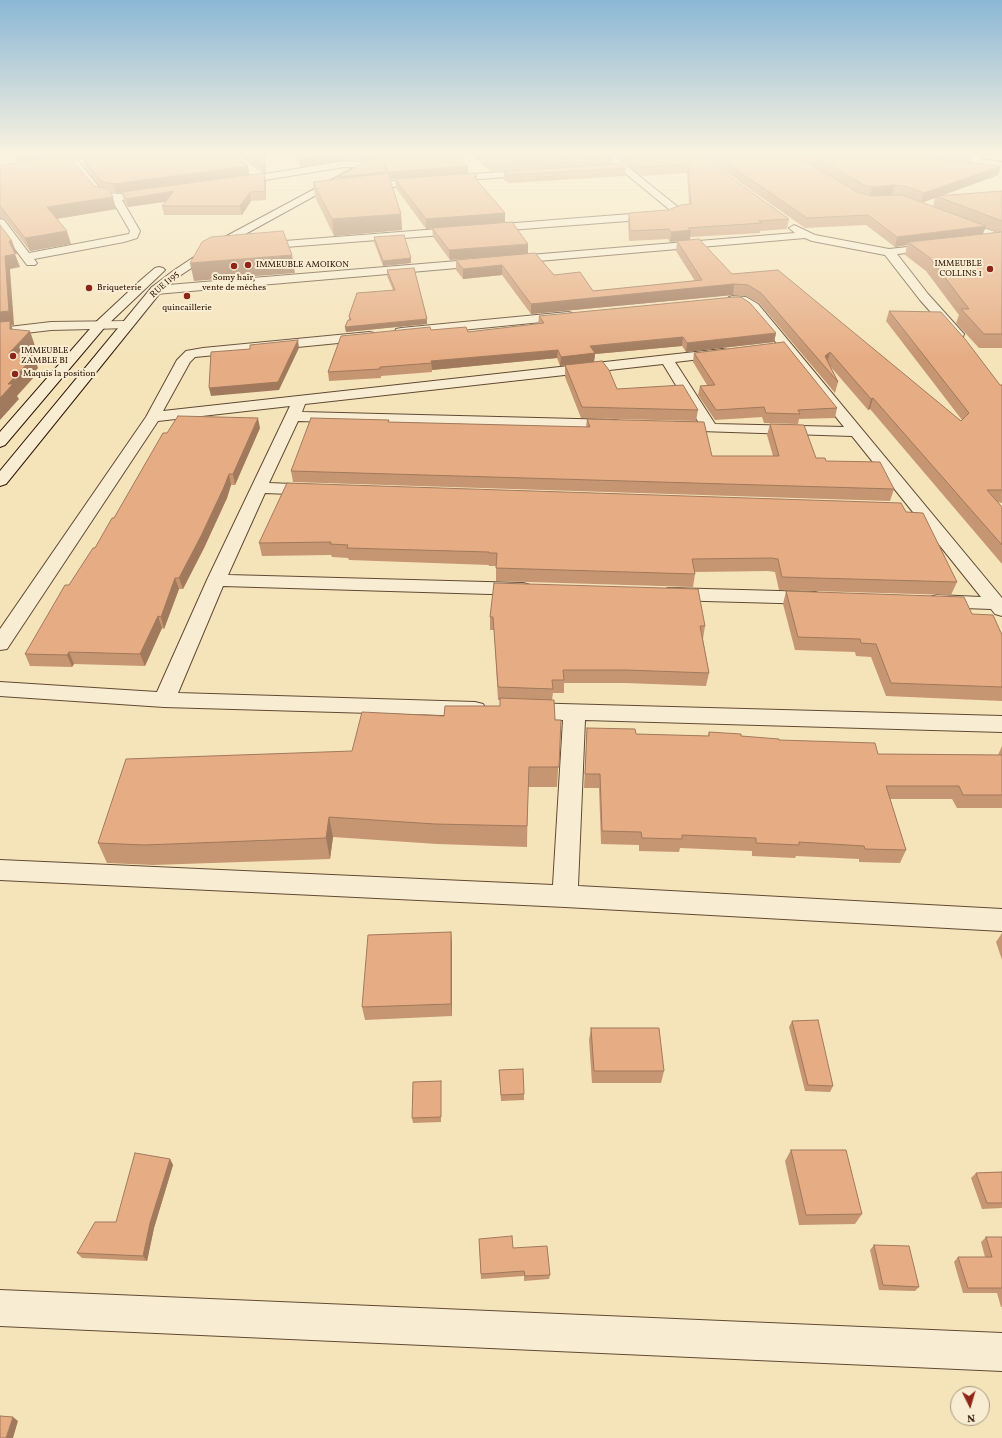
<!DOCTYPE html>
<meta charset="utf-8">
<style>
body{margin:0}
#map{position:relative;width:1002px;height:1438px;overflow:hidden;background:#f5e4ba;font-family:Vollkorn,serif}
canvas{display:block}
.north{position:absolute;left:950px;top:1386px;width:40px;height:40px;box-sizing:border-box;background:#f8edd2;border:1px solid #a89781;border-radius:50%;rotate:175deg;font-size:11px;font-weight:700;line-height:16px;text-align:center;color:#301608}
.north::after{content:'';display:block;margin:auto;width:14px;height:18px;background:#8f2418;clip-path:polygon(50% 0,100% 100%,50% 72%,0 100%)}
</style>
<div id="map">
<canvas width="1002" height="1438"></canvas>
<div class="north">N</div>
</div>
<script>
const g = document.querySelector('canvas').getContext('2d');
g.lineJoin = 'round';
function poly(rows) {
  const path = new Path2D();
  for (const r of rows) {
    path.moveTo(r[0], r[1]);
    for (let i = 2; i < r.length; i += 2) path.lineTo(r[i], r[i + 1]);
  }
  return path;
}
function stroke(path, color, width, dash) {
  g.strokeStyle = color;
  g.lineWidth = width;
  g.lineCap = dash ? 'butt' : 'round';
  g.setLineDash(dash || []);
  g.stroke(path);
}
function fillPath(path, color) {
  g.fillStyle = color;
  g.fill(path, 'evenodd');
}
function write(font, color, halo, rows, align = 'center') {
  g.font = font + ' Vollkorn,serif';
  g.lineWidth = 4;
  g.setLineDash([]);
  g.textBaseline = 'middle';
  g.strokeStyle = halo;
  g.fillStyle = color;
  for (const [text, x, y, turn = 0] of rows) {
    g.save();
    g.translate(x, y);
    g.rotate((+turn || 0) * Math.PI / 180);
    g.textAlign = isNaN(turn) ? turn : align;
    if (halo) g.strokeText(text, 0, 0);
    g.fillText(text, 0, 0);
    g.restore();
  }
}
const street = poly([
 [603,155,613,155,678,207,680,209,678,215,667,218,259,249,254,246,259,243,669,211,670,210,603,155],
 [75,160,78,161,104,193,125,194,154,191,159,194,154,197,122,200,140,231,137,238,124,242,34,259,37,263,35,265,27,265,0,229,0,219,4,220,29,253,129,234,130,231,112,200,98,197,71,163,75,160],
 [344,161,366,162,370,165,366,168,344,167,235,185,230,182,235,179,344,161],
 [534,170,539,173,537,175,424,183,363,191,358,188,363,185,424,177,534,170],
 [955,219,1002,234,1002,241,951,224,950,222,951,220,955,219],
 [794,225,815,235,889,249,935,244,939,245,940,247,935,250,897,254,928,294,964,334,963,337,953,337,920,300,885,255,812,241,805,238,156,294,152,293,150,290,152,287,156,286,795,233,789,228,794,225],
 [733,296,746,297,758,304,1002,598,1002,616,995,614,991,609,937,607,930,605,927,601,930,597,937,595,981,597,852,436,670,430,667,427,670,424,675,422,699,423,663,364,305,404,302,412,616,420,621,422,624,425,621,428,616,430,298,421,269,483,314,485,320,486,322,490,320,494,314,495,265,493,228,575,523,583,530,585,532,589,530,593,523,595,223,586,178,693,475,702,483,704,486,709,483,714,475,716,164,707,0,696,0,682,157,692,207,580,290,406,158,421,7,649,0,650,0,629,146,417,177,360,186,351,203,348,369,332,374,333,375,336,374,339,369,340,195,357,190,362,163,411,722,349,727,350,729,353,727,356,675,362,715,424,844,427,750,310,740,304,729,303,727,300,729,297,733,296],
 [568,312,572,313,574,316,572,319,401,336,396,335,395,332,396,329,401,328,568,312],
 [126,321,130,322,132,325,130,328,51,330,0,336,0,328,51,322,126,321],
 [669,588,815,592,822,594,825,598,822,602,815,604,669,600,662,598,659,594,662,590,669,588],
 [525,703,1002,716,1002,732,585,720,578,886,1002,909,1002,931,565,907,0,880,0,860,553,885,563,720,525,719,517,716,514,711,517,706,525,703],
 [0,1290,1002,1333,1002,1371,0,1326,0,1290]
]);
const secondary = poly([
 [378,155,389,155,229,243,181,275,160,293,6,484,0,486,0,471,152,287,173,271,221,239,378,155],
 [159,267,163,268,165,270,163,272,104,328,5,445,0,447,0,432,96,322,141,280,155,268,159,267]
]);
const highway = poly([
 [978,155,1002,155,1002,161,982,158,978,155]
]);
stroke(street, '#614a34', 2);
stroke(secondary, '#301608', 2);
stroke(highway, '#301608', 2);
fillPath(street, '#f8edd2');
fillPath(secondary, '#f8edd2');
fillPath(highway, '#f5e4ba');
fillPath(poly([
 [232,155,248,166,249,175,263,173,236,155,265,155,266,173,264,173,266,182,266,200,251,201,242,215,164,215,162,206,165,202,128,207,124,201,122,193,116,193,110,192,116,209,56,219,71,244,30,251,5,219,0,218,0,165,18,163,16,157],
 [82,157,84,165,102,188,94,186,71,159],
 [295,155,375,155,365,160,344,160,301,167],
 [378,155,468,166,468,173,390,179,401,214,402,230,334,236,315,197,313,182,337,179],
 [470,155,611,155,612,156,611,165,492,172],
 [615,155,699,155,789,219,787,229,760,231,760,233,690,237,690,240,732,274,961,421,962,420,886,321,889,311,1000,385,1002,385,1002,503,998,502,1002,507,1002,564,870,409,868,410,830,366,838,382,835,393,759,303,746,296,733,295,531,314,502,275,463,279,456,270,456,260,535,253,554,275,593,291,695,281,676,251,677,241,670,242,668,239,629,241,628,222,629,213,668,210,689,205,687,173,641,176],
 [701,155,795,155,858,192,795,155,900,155,998,175,941,196,1002,191,1002,348,979,348,956,323,959,315,926,271,905,255,907,245,895,247,866,225,805,228],
 [892,195,897,195,877,196],
 [935,198,933,207,922,202],
 [985,228,996,232,983,234],
 [902,155,972,155,970,162],
 [626,168,625,176,509,183,504,180,504,171],
 [477,176,477,180,505,213,505,222,512,222,450,260,433,237,432,228,426,229,396,188,395,179],
 [374,237,411,263,383,266,374,242],
 [387,270,427,324,346,332,345,327,349,320,349,316,393,290,387,276],
 [539,316,776,333,774,342,686,352,682,346,595,354,594,362,560,366,557,358,432,370,432,372,381,376,381,378,329,381,328,372,431,330,468,332,538,324],
 [694,353,837,408,835,418,799,419,798,424,764,423,762,417,715,420,698,395,700,386,707,385,693,362],
 [565,365,617,389,698,410,696,421,581,418,565,377],
 [587,419,712,456,773,456,767,435,770,424,816,458,826,461,894,489,890,501,293,482,291,471,389,420,389,422,586,427],
 [260,428,235,485,231,485,227,498,204,548,183,589,179,589,164,629,162,628,145,666,74,664,72,667,30,666,25,654,69,585,95,548,114,518],
 [906,512,957,582,951,595,779,590,775,572,768,571,695,572,695,574,693,587,496,581,496,566,489,566,489,565,349,560,348,558,332,557,331,555,262,556,259,543],
 [786,591,972,614,1002,635,1002,701,886,696,871,657,856,656,855,652,795,650,783,604],
 [490,617,705,626,703,639,709,673,706,686,625,683,564,683,564,693,553,693,552,700,555,720,561,720,557,787,528,787,527,847,437,844,333,837,330,859,153,865,107,863,98,843,352,751,444,716,500,706,500,700,498,700,494,630,490,630],
 [587,728,636,734,708,736,709,732,741,736,779,740,878,754,998,755,1002,746,1002,808,957,808,952,799,890,799,906,850,900,863,859,862,859,859,796,856,795,858,752,856,752,851,680,848,679,852,639,851,639,845,601,844,599,788,584,788],
 [451,932,452,945,452,1016,365,1020,362,1007],
 [1002,933,1002,960,996,942],
 [792,1021,833,1086,830,1092,805,1091,789,1027],
 [591,1028,664,1071,661,1083,592,1083,589,1040],
 [499,1070,524,1094,524,1100,501,1101],
 [441,1081,441,1122,413,1123,412,1118],
 [791,1150,862,1214,855,1224,799,1225,785,1161],
 [170,1159,173,1165,154,1228,147,1261,82,1258,77,1253,116,1222],
 [1002,1172,1002,1208,982,1209,971,1178,976,1173],
 [986,1237,1002,1237,1002,1307,1001,1307,997,1293,963,1293,954,1262,958,1257,985,1257,981,1242],
 [479,1239,513,1248,550,1275,549,1279,524,1281,524,1276,481,1279],
 [874,1245,919,1287,915,1291,879,1290,870,1250]
]), '#c69572');
fillPath(poly([
 [30,155,94,155,19,166,16,157],
 [264,155,265,155,266,173,264,173,266,182,266,200,262,165],
 [325,155,343,155,344,160,301,167,300,160],
 [364,155,375,155,365,160],
 [248,166,249,175,116,193,114,184],
 [468,166,468,173,390,179,389,172],
 [1001,166,998,175,938,197,936,196,935,198,921,203,924,193],
 [386,172,387,180,337,185,337,177],
 [895,185,892,195,870,196,872,187],
 [174,191,176,200,128,207,126,199],
 [250,192,251,201,242,215,240,206],
 [113,197,116,209,50,220,47,207],
 [505,213,505,222,426,229,426,219],
 [401,214,402,230,334,236,332,219],
 [986,226,982,236,908,242,907,245,895,247,897,237],
 [691,230,690,240,670,242,671,232],
 [67,231,71,244,30,251,25,238],
 [9,241,12,241,17,254,13,254],
 [528,244,528,254,450,260,449,250],
 [15,254,20,267,10,269,14,325,11,325,15,336,0,327,0,312,5,256],
 [292,255,295,273,194,281,190,263],
 [411,258,411,263,383,266,383,261],
 [502,265,502,275,463,279,463,269],
 [734,284,733,295,531,314,531,304],
 [427,319,427,324,346,332,345,327],
 [30,331,35,346,14,368,9,353],
 [776,333,774,342,686,352,687,343],
 [683,337,682,346,595,354,594,362,560,366,561,357,590,346],
 [298,340,299,348,279,390,211,396,209,388],
 [558,350,557,358,432,370,431,361],
 [830,352,827,363,825,356],
 [33,353,38,368,34,373,35,376,17,396,19,399,0,420,0,398,8,384,26,361],
 [873,398,870,409,868,410,871,399],
 [258,418,260,428,235,485,233,474],
 [229,474,231,485,227,498,204,548,183,589,179,578],
 [175,578,179,589,164,629,161,617],
 [158,616,162,628,145,666,140,654],
 [69,652,74,664,72,667,67,655],
 [329,817,333,837,330,859,326,838],
 [451,932,452,945,452,1016,451,1004],
 [170,1159,173,1165,154,1228,147,1261,143,1256,150,1223],
 [13,1417,18,1421,13,1438,6,1438]
]), '#a1795c');
const building = poly([
 [17,155,30,155,16,157,17,155],
 [68,155,94,186,108,189,113,197,47,207,67,231,25,238,1,207,0,207,0,165,68,155],
 [91,155,232,155,248,166,114,184,102,182,81,156,91,155],
 [248,155,264,155,264,164,262,165,248,155],
 [297,155,325,155,300,160,297,155],
 [378,155,460,155,468,166,389,172,384,165,386,172,337,177,378,155],
 [482,155,611,155,612,156,492,163,482,155],
 [627,155,699,155,789,219,759,221,762,223,688,228,691,230,671,232,669,229,630,231,629,213,668,210,681,205,691,204,688,164,642,167,627,155],
 [715,155,795,155,857,192,872,196,902,195,986,226,897,237,868,215,807,218,715,155],
 [812,155,900,155,1001,166,924,193,908,187,895,185,872,187,864,185,812,155],
 [621,164,626,168,509,175,504,171,621,164],
 [264,173,265,191,250,192,240,206,162,206,174,191,126,199,122,192,264,173],
 [388,173,401,214,332,219,313,182,388,173],
 [474,173,477,176,474,177,505,213,426,219,395,179,474,173],
 [1002,191,1002,221,936,196,1002,191],
 [512,222,528,244,449,250,432,228,512,222],
 [0,225,12,241,9,241,15,254,5,256,9,311,0,312,0,225],
 [283,231,292,255,190,263,202,242,211,237,283,231],
 [1002,232,1002,334,984,334,961,309,969,309,930,258,908,242,1002,232],
 [404,235,411,258,383,261,374,237,404,235],
 [699,239,732,274,778,270,961,421,969,413,889,311,941,312,965,339,1000,385,1002,385,1002,490,987,490,1002,507,1002,545,873,398,871,399,830,352,825,356,838,382,761,293,748,285,734,284,531,304,502,265,463,269,456,260,535,253,554,275,580,272,593,291,702,280,677,241,699,239],
 [414,268,427,319,345,327,348,320,351,320,349,316,357,293,395,290,387,270,414,268],
 [734,297,741,297,750,303,776,333,687,343,683,337,590,346,595,353,561,357,558,350,431,361,432,363,380,367,380,369,328,372,341,336,430,327,431,330,466,327,468,332,544,323,539,316,734,297],
 [10,321,10,329,30,331,9,353,33,353,26,361,30,361,8,384,13,384,0,398,0,322,10,321],
 [298,340,278,382,209,388,211,352,250,349,250,345,298,340],
 [784,342,837,408,798,410,800,414,766,413,764,407,716,410,700,386,715,385,694,353,784,342],
 [602,361,609,370,617,389,683,385,698,410,582,407,565,365,602,361],
 [178,416,258,418,233,474,229,474,224,487,201,536,179,578,175,578,161,617,158,616,140,654,69,652,67,655,25,654,65,585,69,585,93,548,95,548,112,518,114,518,163,433,167,433,178,416],
 [311,418,389,420,388,422,590,427,587,419,704,422,712,456,779,456,770,424,804,425,816,458,825,458,826,461,880,462,894,489,291,471,311,418],
 [287,483,901,503,906,512,923,513,957,582,782,577,778,559,771,558,692,559,695,574,496,568,497,553,489,553,489,552,347,548,348,545,330,544,331,542,259,543,287,483],
 [494,583,698,589,705,626,700,626,709,673,626,670,563,670,564,680,552,680,553,689,498,687,493,617,490,617,494,583],
 [786,591,964,597,972,614,993,615,1002,635,1002,687,891,683,876,644,861,643,860,639,798,637,786,591],
 [500,698,554,700,555,720,561,720,559,767,529,767,527,826,435,824,329,817,326,838,144,845,98,843,126,759,352,751,362,712,444,716,445,706,500,706,500,698],
 [587,728,635,729,636,734,709,736,709,732,741,734,741,736,779,739,779,740,875,743,878,754,1002,755,1002,795,963,795,959,786,886,786,906,850,865,849,864,846,799,842,799,845,756,843,756,838,682,835,682,839,642,838,641,832,602,831,600,774,585,774,587,728],
 [451,932,451,1004,362,1007,368,935,451,932],
 [818,1020,833,1086,808,1085,792,1021,818,1020],
 [591,1028,659,1028,664,1071,594,1071,591,1028],
 [523,1069,524,1094,501,1095,499,1070,523,1069],
 [441,1081,441,1117,412,1118,413,1082,441,1081],
 [791,1150,846,1150,862,1214,806,1215,791,1150],
 [135,1153,170,1159,150,1223,143,1256,77,1253,95,1222,116,1222,135,1153],
 [1002,1172,1002,1203,987,1203,976,1173,1002,1172],
 [512,1236,513,1248,547,1246,550,1275,525,1276,524,1271,481,1274,479,1239,512,1236],
 [986,1237,1002,1237,1002,1288,968,1288,958,1257,992,1257,986,1237],
 [874,1245,909,1246,919,1287,883,1285,874,1245],
 [0,1416,13,1417,6,1438,0,1438,0,1416]
]);
fillPath(building, '#e6ad84');
stroke(building, '#a1795c', 1);
const sky = g.createLinearGradient(0, 0, 0, 357);
sky.addColorStop(0, '#8bb7d5');
sky.addColorStop(0.43, '#faf3e0');
sky.addColorStop(1, '#faf3e000');
g.fillStyle = sky;
g.fillRect(0, 0, 1002, 357);
for (const [x, y, r, color] of [
 [248,265,4,"#8f2418"],
 [234,266,4,"#8f2418"],
 [990,269,4,"#8f2418"],
 [89,288,4,"#8f2418"],
 [187,296,4,"#8f2418"],
 [13,356,4,"#8f2418"],
 [15,374,4,"#8f2418"]
]) {
  const dot = new Path2D();
  dot.arc(x, y, r, 0, 2 * Math.PI);
  g.fillStyle = color;
  g.fill(dot);
  stroke(dot, '#f8edd2', 1.5);
}
write('9px', '#301608', '#f8edd2', [
 ["IMMEUBLE",982,264,"right"],
 ["COLLINS 1",982,274,"right"],
 ["IMMEUBLE AMOIKON",256,265],
 ["Somy haïr,",234,278,"center"],
 ["vente de mèches",234,288,"center"],
 ["Briqueterie",97,288],
 ["quincaillerie",187,308,"center"],
 ["IMMEUBLE",21,351],
 ["ZAMBLE BI",21,361],
 ["Maquis la position",23,374]
], 'left');
write('9px', '#301608', '#f8edd2', [
 ["RUE I195",165,285,-42]
]);
</script>
